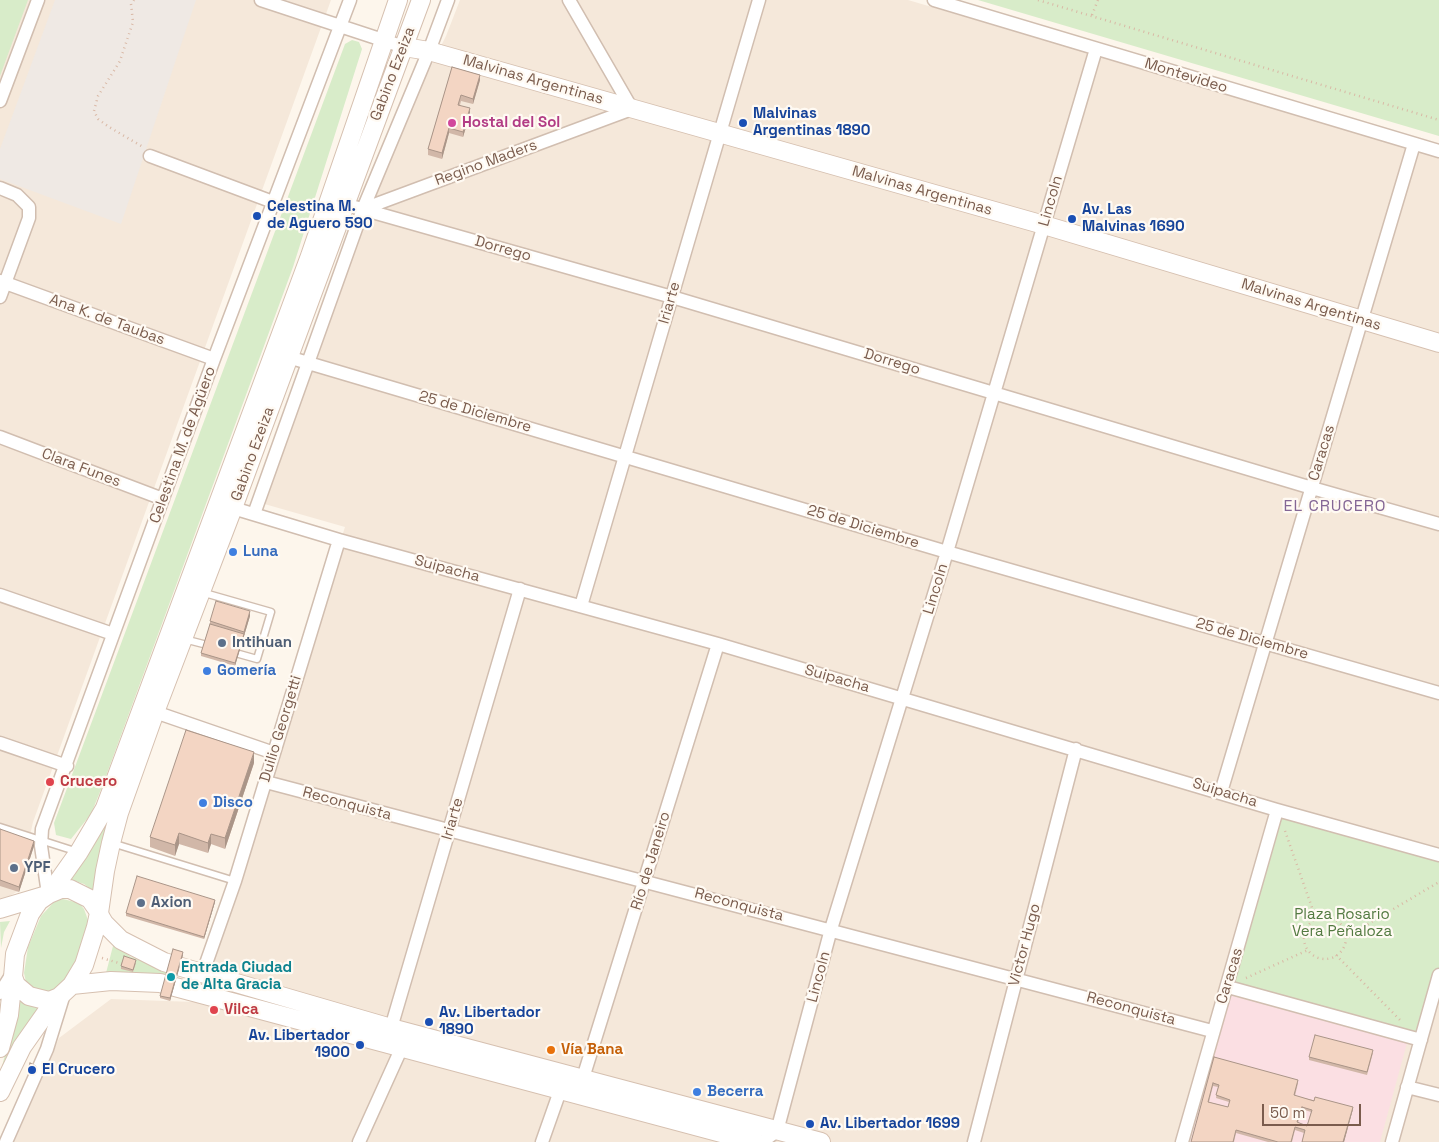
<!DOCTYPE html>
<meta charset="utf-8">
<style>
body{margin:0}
#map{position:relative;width:1439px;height:1142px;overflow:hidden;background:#fdf6ec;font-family:"Space Grotesk",sans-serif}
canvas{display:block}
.scale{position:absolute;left:1262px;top:1104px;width:99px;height:22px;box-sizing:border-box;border:2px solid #7a5c4d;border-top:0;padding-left:6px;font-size:15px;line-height:18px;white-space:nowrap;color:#7a5c4d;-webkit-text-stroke:4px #fffaf3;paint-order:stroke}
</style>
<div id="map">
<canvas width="1439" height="1142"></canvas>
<div class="scale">50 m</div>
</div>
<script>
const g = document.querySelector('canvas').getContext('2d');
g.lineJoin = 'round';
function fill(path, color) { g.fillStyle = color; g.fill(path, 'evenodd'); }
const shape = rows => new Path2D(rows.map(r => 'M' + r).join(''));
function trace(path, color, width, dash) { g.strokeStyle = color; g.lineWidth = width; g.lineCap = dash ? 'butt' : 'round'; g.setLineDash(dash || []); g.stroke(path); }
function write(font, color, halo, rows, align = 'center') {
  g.font = font + ' "Space Grotesk",sans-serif'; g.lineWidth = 4.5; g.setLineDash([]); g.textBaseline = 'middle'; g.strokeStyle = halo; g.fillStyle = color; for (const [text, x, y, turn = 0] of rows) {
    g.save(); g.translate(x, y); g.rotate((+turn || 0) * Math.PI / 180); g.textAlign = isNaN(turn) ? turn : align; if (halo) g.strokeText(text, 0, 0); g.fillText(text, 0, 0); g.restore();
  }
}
fill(shape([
 [0,0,331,0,33,822,18,891,0,902],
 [460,0,908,0,1439,156,1439,1142,14,1142,59,1038,111,999,194,1002,345,527,254,501,409,110,446,36]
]), '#f5e8da');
fill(shape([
 [55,0,196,0,121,224,0,179,0,149]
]), '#efe9e4');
fill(shape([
 [1229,995,1407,1043,1380,1142,1190,1142]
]), '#fbdfe3');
fill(shape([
 [0,0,28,0,0,76],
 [978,0,1439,0,1439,136],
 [352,40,359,42,362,49,293,267,102,787,91,814,71,839,56,835,54,823,345,44],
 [1277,810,1439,855,1439,975,1421,1040,1228,987],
 [110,819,98,866,93,891,84,884,69,879],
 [63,899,79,903,84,909,88,920,86,938,78,961,67,980,58,989,49,992,33,989,26,982,24,973,28,947,41,916,55,901],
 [10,921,4,932,1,948,0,922],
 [113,946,116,946,131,957,178,974,175,983,106,973],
 [20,997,31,1006,40,1009,0,1074]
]), '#d8ecc9');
const lane = shape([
 [201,592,271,612,257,659,232,652],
 [184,639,211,646],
 [0,827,78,852],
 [112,843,235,881]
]);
const street = shape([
 [261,0,404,47],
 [934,0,1439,151],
 [0,101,38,0],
 [150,156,273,202],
 [0,188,17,195,29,207,29,218,0,297],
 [344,204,672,297,1312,488,1439,524],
 [363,209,632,109,569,0],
 [0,281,214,359],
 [288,357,947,552,1439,693],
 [0,437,163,499],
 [233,508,339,540,718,644,1277,810,1439,855],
 [254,514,363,209,429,51,448,0],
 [0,595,113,634],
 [581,606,759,0],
 [155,712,274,753],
 [0,743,67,766],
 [266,782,1212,1031],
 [1221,792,1414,144],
 [48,894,41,846,42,829,214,359,350,0],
 [202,975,235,881,339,540],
 [1228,987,1421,1040],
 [0,993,12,974],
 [583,1078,718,644],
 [1407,1087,1439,1095],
 [6,1142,47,1049,64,994],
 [359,1142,402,1047,391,1028,520,589],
 [542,1142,560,1091],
 [762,1142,777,1131,831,929,947,552,1096,49],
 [974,1142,1076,749],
 [1182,1142,1277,810],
 [1392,1142,1439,975]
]);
const secondary = shape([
 [421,0,233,508,155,712,119,813,111,843,105,871,99,913,96,927,84,965,72,985,59,997,49,1001,29,996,16,985,13,977,15,954,30,914,39,901,49,894,61,889,70,889,90,899,97,909,99,913,101,918,104,923,121,940,164,962,391,1028,821,1142],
 [404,47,429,51,1044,225,1439,343],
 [50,893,79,852,105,808,310,256,398,0],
 [0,909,43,896],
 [72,985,111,981,160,983,755,1142],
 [0,1048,9,1015,13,977],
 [0,1092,22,1047,55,1000]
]);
trace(lane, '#d1beb0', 9);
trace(street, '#d1beb0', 15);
trace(secondary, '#d6c0b0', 20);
trace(shape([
 [134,0,131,4,133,22,120,61,98,96,94,111,98,119,109,127,143,147],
 [1038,0,1439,120],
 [1092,15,1098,0],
 [1285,831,1316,919],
 '1304 938a21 21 0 1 1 42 0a21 21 0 1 1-42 0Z',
 [1346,937,1439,882],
 [1336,955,1402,1022],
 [102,958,122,964],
 [1246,978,1308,950]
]), '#d9b8a5', 2.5, [1, 4]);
trace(lane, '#fff', 6);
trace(street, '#fff', 12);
trace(secondary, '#fff', 18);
fill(shape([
 [452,67,480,80,473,104,461,101,460,105,470,114,463,137,449,133,442,159,428,155,428,149],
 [250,616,235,666,201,656,201,653,210,624,210,621],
 [254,763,225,849,211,844,208,853,179,844,175,856,150,847,150,837],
 [0,829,34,846,19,892,0,886],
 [215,902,204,939,126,916,126,913],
 [183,955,170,1001,160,998,160,996],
 [136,963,133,972,121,969,121,966],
 [1373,1053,1367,1075,1309,1060,1309,1057],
 [1214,1057,1298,1083,1295,1096,1353,1109,1344,1142,1302,1142,1304,1133,1295,1130,1292,1142,1268,1142,1236,1133,1234,1142,1191,1142],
 [1213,1086,1218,1087,1216,1098,1229,1102,1228,1107,1209,1102],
 [1302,1109,1311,1112,1307,1126,1298,1123],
 [36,1069,33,1075,28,1073,28,1070]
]), '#d1b7a8');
fill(shape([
 [480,75,480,80,473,104,473,99],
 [470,108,470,114,463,137,463,132],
 [449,128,449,133,442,159,442,153],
 [250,611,250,616,235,666,235,663],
 [254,752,254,763,225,849,225,838],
 [179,833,179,844,175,856,175,845],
 [211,834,211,844,208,853,208,843],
 [34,841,34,846,19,892,19,887],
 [215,900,215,902,204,939,204,937],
 [183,952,183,955,170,1001,170,998],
 [1353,1107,1353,1109,1344,1142,1343,1142]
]), '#aa9588');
const building = shape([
 [452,67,480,75,473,99,461,95,458,105,470,108,463,132,449,128,442,153,428,149,452,67],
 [216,601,250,611,244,632,210,621,216,601],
 [210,624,244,634,235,663,201,653,210,624],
 [186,730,254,752,225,838,211,834,208,843,179,833,175,845,150,837,186,730],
 [0,829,34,841,19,887,0,880,0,829],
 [137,876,215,900,204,937,126,913,137,876],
 [173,949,183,952,170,998,160,996,173,949],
 [124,956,136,960,133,970,121,966,124,956],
 [1315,1035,1373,1050,1367,1072,1309,1057,1315,1035],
 [1214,1057,1298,1080,1294,1095,1314,1101,1315,1097,1353,1107,1343,1142,1302,1142,1305,1130,1295,1127,1291,1142,1278,1142,1236,1130,1233,1142,1191,1142,1214,1057],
 [1213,1083,1219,1085,1216,1095,1230,1100,1228,1107,1208,1102,1213,1083],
 [1302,1107,1312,1110,1307,1126,1297,1122,1302,1107],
 [30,1063,36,1066,33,1073,28,1070,30,1063]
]);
fill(building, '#f3d5c3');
trace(building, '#aa9588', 1);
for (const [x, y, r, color] of [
 [452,123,5,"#d1479c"],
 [743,123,5,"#1a4fb4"],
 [257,216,5,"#1a4fb4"],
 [1072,219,5,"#1a4fb4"],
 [233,552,5,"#3f7fe0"],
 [222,643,5,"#5c6f8a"],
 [207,671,5,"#3f7fe0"],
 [50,782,5,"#e0444e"],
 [203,803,5,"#3f7fe0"],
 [14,868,5,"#5c6f8a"],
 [141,903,5,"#5c6f8a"],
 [171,977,5,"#0f9aa8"],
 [214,1010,5,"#e0444e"],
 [429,1022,5,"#1a4fb4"],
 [360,1045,5,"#1a4fb4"],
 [551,1050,5,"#e8710a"],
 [32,1070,5,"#1a4fb4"],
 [697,1092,5,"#3f7fe0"],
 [810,1124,5,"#1a4fb4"]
]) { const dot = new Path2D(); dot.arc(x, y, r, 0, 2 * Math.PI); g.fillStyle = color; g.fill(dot); trace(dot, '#fffaf3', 2); }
write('15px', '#7a5c4d', '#fffaf3', [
 ["Gabino Ezeiza",393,74,-69],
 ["Montevideo",1186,76,17],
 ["Malvinas Argentinas",533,80,16],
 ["Regino Maders",486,163,-20],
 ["Malvinas Argentinas",922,191,16],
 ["Lincoln",1051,201,-74],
 ["Dorrego",503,249,16],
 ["Iriarte",670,303,-74],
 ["Malvinas Argentinas",1311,305,17],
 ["Ana K. de Taubas",107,320,20],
 ["Dorrego",892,362,17],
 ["25 de Diciembre",475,412,16],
 ["Celestina M. de Agüero",183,445,-70],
 ["Caracas",1322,453,-73],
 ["Gabino Ezeiza",253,454,-70],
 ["Clara Funes",81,468,21],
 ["25 de Diciembre",863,527,17],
 ["Suipacha",447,569,15],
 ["Lincoln",936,589,-73],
 ["25 de Diciembre",1252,639,16],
 ["Suipacha",837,679,16],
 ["Duilio Georgetti",281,729,-73],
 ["Suipacha",1225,793,17],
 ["Reconquista",347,804,15],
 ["Iriarte",453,819,-74],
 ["Río de Janeiro",651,861,-73],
 ["Reconquista",739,905,15],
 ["Victor Hugo",1025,945,-75],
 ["Caracas",1230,976,-73],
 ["Lincoln",819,977,-75],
 ["Reconquista",1131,1009,15]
]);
write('bold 15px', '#164399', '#fffaf3', [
 ["Malvinas",753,114],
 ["Argentinas 1890",753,131],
 ["Celestina M.",267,207],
 ["de Aguero 590",267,224],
 ["Av. Las",1082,210],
 ["Malvinas 1690",1082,227],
 ["Av. Libertador",439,1013],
 ["1890",439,1030],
 ["Av. Libertador",350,1036,"right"],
 ["1900",350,1053,"right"],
 ["El Crucero",42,1070],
 ["Av. Libertador 1699",820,1124]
], 'left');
write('bold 15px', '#b23c85', '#fffaf3', [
 ["Hostal del Sol",462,123]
], 'left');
write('bold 15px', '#366cbe', '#fffaf3', [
 ["Luna",243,552],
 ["Gomería",217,671],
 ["Disco",213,803],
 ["Becerra",707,1092]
], 'left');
write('bold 15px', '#4e5e75', '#fffaf3', [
 ["Intihuan",232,643],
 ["YPF",24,868],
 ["Axion",151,903]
], 'left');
write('bold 15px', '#be3a42', '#fffaf3', [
 ["Crucero",60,782],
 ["Vilca",224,1010]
], 'left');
write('15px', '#537a41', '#fffaf3', [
 ["Plaza Rosario",1342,915],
 ["Vera Peñaloza",1342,932]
]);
write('bold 15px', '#0d838f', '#fffaf3', [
 ["Entrada Ciudad",181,968],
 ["de Alta Gracia",181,985]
], 'left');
write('bold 15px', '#c56008', '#fffaf3', [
 ["Vía Bana",561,1050]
], 'left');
g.letterSpacing = '1px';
write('16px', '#846695', '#fffaf3', [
 ["EL CRUCERO",1335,507]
]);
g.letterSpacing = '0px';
</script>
